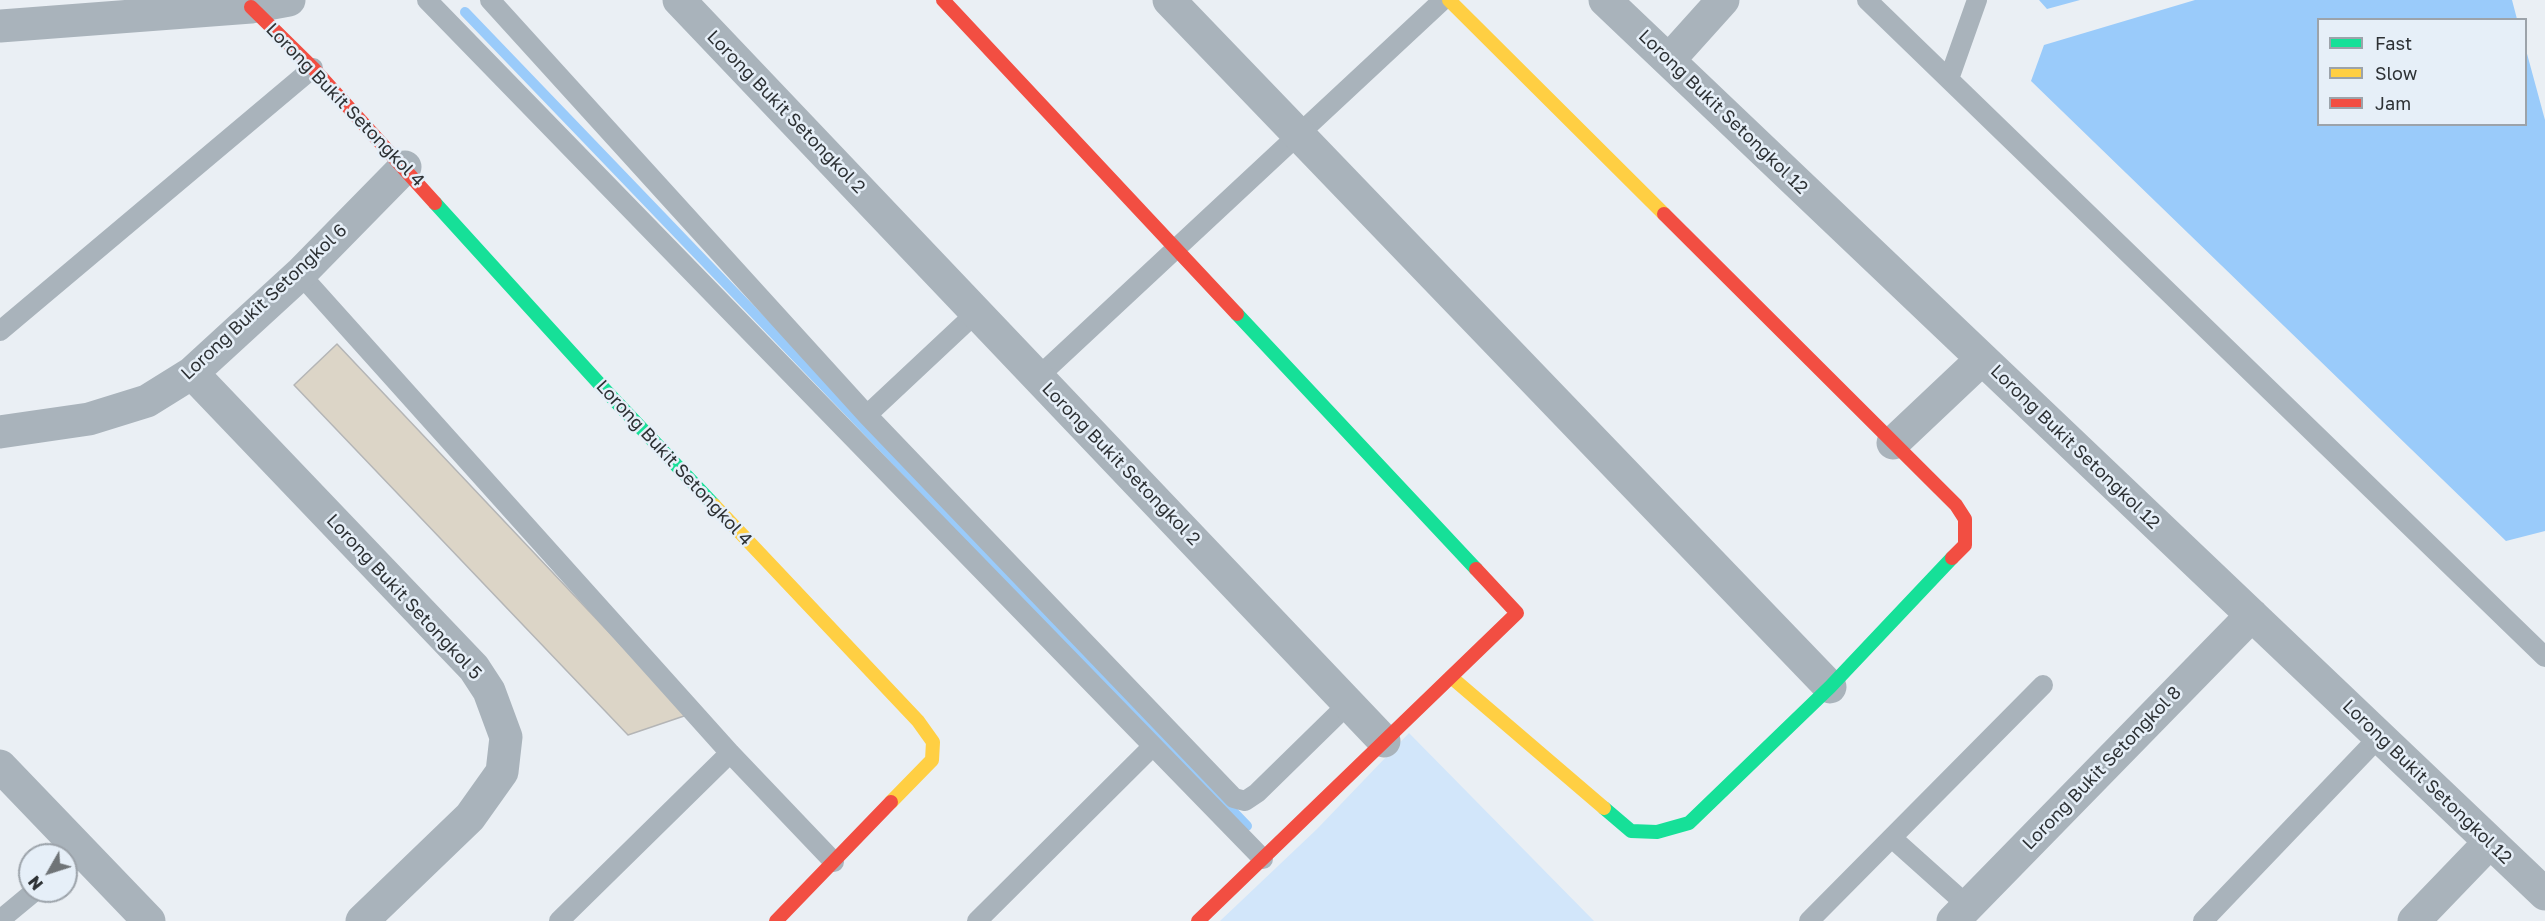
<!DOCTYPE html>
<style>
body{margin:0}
#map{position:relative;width:2545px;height:921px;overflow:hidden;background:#eaeff4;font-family:"Golos Text",sans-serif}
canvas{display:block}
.legend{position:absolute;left:2317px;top:18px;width:210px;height:108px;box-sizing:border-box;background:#e6eff8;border:2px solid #9ca3aa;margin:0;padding:8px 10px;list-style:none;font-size:18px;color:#2d3134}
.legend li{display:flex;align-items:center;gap:12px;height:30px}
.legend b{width:30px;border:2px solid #9ca3aa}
.north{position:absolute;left:18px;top:843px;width:60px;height:60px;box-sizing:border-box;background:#e6eff8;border:2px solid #9ca3aa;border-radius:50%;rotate:231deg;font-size:16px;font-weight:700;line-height:24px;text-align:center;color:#2d3134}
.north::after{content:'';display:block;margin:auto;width:21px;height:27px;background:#6f7477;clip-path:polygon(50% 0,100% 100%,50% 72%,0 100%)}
</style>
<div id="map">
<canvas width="2545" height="921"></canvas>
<ul class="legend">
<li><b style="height:8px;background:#16e098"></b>Fast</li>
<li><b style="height:8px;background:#ffcf43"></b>Slow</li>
<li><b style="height:8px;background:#f24e42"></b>Jam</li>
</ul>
<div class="north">N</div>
</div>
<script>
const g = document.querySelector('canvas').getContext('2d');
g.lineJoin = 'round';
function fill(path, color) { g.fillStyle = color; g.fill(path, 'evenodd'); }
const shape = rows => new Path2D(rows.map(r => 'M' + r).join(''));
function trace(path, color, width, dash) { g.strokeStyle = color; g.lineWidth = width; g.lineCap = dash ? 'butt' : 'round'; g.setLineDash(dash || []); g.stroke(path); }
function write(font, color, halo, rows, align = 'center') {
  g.font = font + ' "Golos Text",sans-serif'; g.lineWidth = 5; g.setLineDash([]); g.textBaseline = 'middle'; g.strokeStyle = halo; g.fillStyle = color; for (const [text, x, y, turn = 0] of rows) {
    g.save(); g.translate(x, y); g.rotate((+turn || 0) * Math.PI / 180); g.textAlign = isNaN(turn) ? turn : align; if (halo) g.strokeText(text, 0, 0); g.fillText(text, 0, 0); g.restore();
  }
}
fill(shape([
 [1409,733,1594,921,1220,921,1317,829]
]), '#d2e6fa');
fill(shape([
 [2039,0,2080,0,2047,9],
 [2195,0,2512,0,2517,19,2318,20,2318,124,2526,124,2526,50,2545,120,2545,531,2506,541,2031,81,2044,45]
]), '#9acbfa');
trace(shape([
 [465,12,1247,826]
]), '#9acbfa', 10);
const building = shape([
 [337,344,687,715,628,735,294,385,337,344]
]);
fill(building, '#dcd5c7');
trace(building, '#b4b5b6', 1.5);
trace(shape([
 [427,0,1263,859],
 [490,0,867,415,1234,798,1245,801,1257,793,1348,704],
 [1867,0,2545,657],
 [1949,79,1977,0],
 [300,274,730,753,834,862],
 [0,331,313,68],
 [1038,377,1443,0],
 [867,415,977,312],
 [1892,838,1968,906],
 [66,865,81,852],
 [0,920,35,891],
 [559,921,730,753],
 [977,921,1153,746],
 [1809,921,2043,685],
 [2203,921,2380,736]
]), '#a9b3bb', 20);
trace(shape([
 [679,0,1384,741],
 [1169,0,1830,687],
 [1605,0,2545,894],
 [0,26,251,7,289,0],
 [1669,60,1723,0],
 [192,373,474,668,489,691,506,737,502,772,470,817,362,921],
 [0,432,89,419,147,401,192,373,300,274,405,167],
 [1893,443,1982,359],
 [0,766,149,921],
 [1953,921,2252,615],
 [2414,921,2490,842]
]), '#a9b3bb', 33);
trace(shape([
 [435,203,605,390,714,505],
 [1237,314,1476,569],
 [1604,808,1631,831,1657,832,1689,823,1830,687,1952,558]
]), '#16e098', 14);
trace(shape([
 [1449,0,1664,214],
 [714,505,918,721,933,742,932,760,891,802],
 [1451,677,1604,808]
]), '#ffcf43', 14);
trace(shape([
 [943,0,1237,314],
 [251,7,313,68,435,203],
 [1664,214,1956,505,1965,519,1965,545,1952,558],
 [776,921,891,802],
 [1198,921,1517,613,1476,569]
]), '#f24e42', 14);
write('18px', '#2d3134', '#e6eff8', [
 ["Lorong Bukit Setongkol 4",345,105,46],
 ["Lorong Bukit Setongkol 2",786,112,46],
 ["Lorong Bukit Setongkol 12",1723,112,44],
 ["Lorong Bukit Setongkol 6",264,302,-43],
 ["Lorong Bukit Setongkol 12",2075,447,44],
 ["Lorong Bukit Setongkol 4",674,463,47],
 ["Lorong Bukit Setongkol 2",1121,464,46],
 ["Lorong Bukit Setongkol 5",404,597,47],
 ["Lorong Bukit Setongkol 8",2102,768,-46],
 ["Lorong Bukit Setongkol 12",2427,782,44]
]);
</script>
